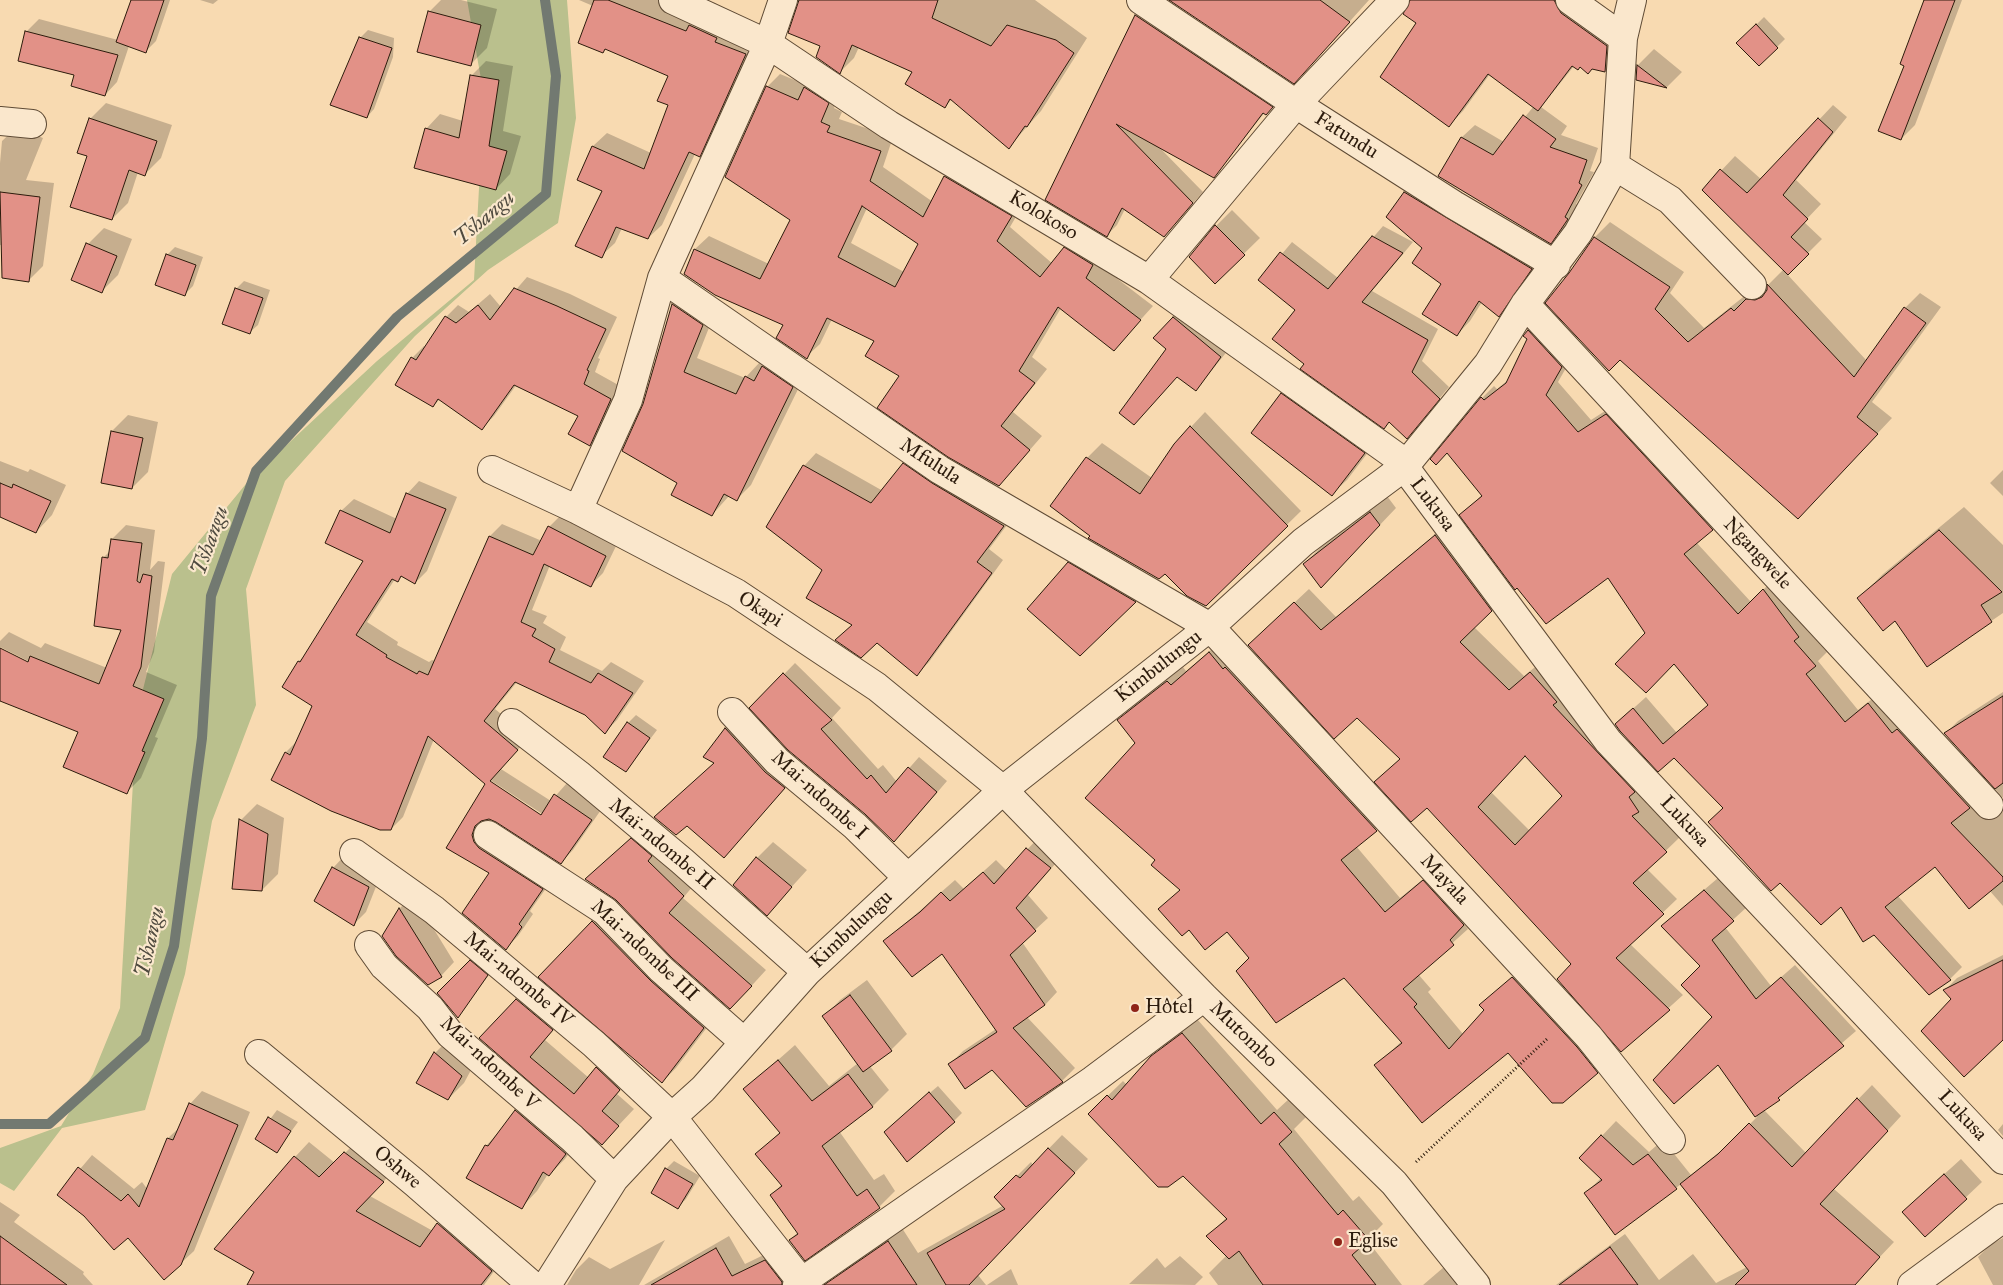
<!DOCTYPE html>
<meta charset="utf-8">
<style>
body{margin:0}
canvas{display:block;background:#f8dab1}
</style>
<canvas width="2003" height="1285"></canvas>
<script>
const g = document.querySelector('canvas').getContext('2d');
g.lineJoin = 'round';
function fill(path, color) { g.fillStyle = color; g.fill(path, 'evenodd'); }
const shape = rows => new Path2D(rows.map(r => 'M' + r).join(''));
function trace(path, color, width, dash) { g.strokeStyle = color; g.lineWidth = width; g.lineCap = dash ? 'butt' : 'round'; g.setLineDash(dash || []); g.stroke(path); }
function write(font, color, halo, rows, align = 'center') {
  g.font = font + ' "IM FELL Great Primer",serif'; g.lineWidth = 4.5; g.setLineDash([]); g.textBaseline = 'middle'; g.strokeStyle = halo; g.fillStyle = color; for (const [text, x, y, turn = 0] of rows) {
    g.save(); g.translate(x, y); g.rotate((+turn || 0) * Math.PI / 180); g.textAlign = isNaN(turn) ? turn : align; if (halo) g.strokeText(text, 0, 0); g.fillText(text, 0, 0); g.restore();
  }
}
fill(shape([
 [467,0,567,0,576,118,558,223,488,270,415,336,285,481,246,589,256,705,212,821,185,974,145,1110,62,1128,14,1191,0,1183,0,1148,61,1126,93,1074,120,1008,137,713,172,574,250,479,377,361,474,280,484,96]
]), '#bac08d');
fill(shape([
 [133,0,170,0,156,41,145,52,129,46,117,82,105,95,26,32,39,19,118,40],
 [200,0,218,0,213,4],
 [441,0,461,0,497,9,487,48,471,64,429,12],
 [579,0,678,0,759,41,713,142,699,155,695,154,662,225,648,238,622,228,615,243,601,256,603,190,579,179,593,146,607,133,651,153,669,104,669,75,606,49,603,52,593,6],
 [801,0,1035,0,1087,38,1041,111,1009,147,952,99,945,107,914,71,859,47,854,58,840,72,822,45],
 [1171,0,1369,0,1308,68],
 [1411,0,1577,0,1619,57,1605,71,1574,66,1541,107,1567,126,1561,135,1598,148,1590,171,1594,172,1576,204,1579,206,1563,230,1550,242,1439,176,1462,137,1475,125,1504,142,1534,106,1490,74,1463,111,1449,125],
 [1926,0,1962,0,1915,125,1901,139,1905,65],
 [1146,5,1277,103,1266,114,1265,112,1214,176,1159,147,1203,192,1164,236,1125,209,1117,225,1107,235,1047,200,1136,15],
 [1764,17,1785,39,1759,65,1738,43],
 [368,30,394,38,393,57,374,109,367,117,360,38],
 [1654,49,1682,72,1667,87,1637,79,1638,65],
 [486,61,513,66,503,131,521,136,510,174,496,189,426,129,440,114,463,121,471,76],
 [780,74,807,85,841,90,834,108,842,112,839,119,893,137,883,167,933,202,945,177,959,164,1024,203,1010,227,1053,264,1078,235,1098,264,1153,306,1114,349,1061,308,1032,357,1047,369,1013,412,1042,436,999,485,901,375,876,341,832,319,820,344,806,357,785,325,685,274,695,249,709,236,769,264,791,219,767,87],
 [867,208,920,244,904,272,851,243],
 [106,103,172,125,161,158,145,174,138,172,128,203,112,219,89,156,90,119],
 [1833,105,1847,117,1796,180,1821,204,1804,222,1822,239,1787,274,1867,361,1905,308,1920,293,1941,307,1872,402,1892,418,1813,502,1570,274,1595,237,1610,222,1684,272,1670,293,1704,328,1747,294,1762,284,1768,285,1784,269,1703,190,1735,156,1762,180],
 [17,127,43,138,26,180,54,183,43,266,29,280,7,246,0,245,0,163,2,141],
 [1419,179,1545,255,1512,301,1499,315,1482,302,1470,321,1457,335,1443,284,1424,248,1387,217,1405,192],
 [1232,210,1260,238,1215,282,1216,226],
 [1383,226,1413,242,1372,291,1438,329,1422,361,1449,387,1407,437,1389,421,1306,364,1297,309,1260,280,1292,242,1338,278],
 [104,228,132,239,118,275,102,291,88,244],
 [175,247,203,257,193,286,185,294,167,255],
 [527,277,570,294,617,317,598,358,600,359,595,372,622,387,602,433,590,445,580,415,517,384,494,416,482,428,440,399,433,406,412,358,424,346,426,347,446,317,458,305,469,312,490,294,501,307],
 [244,281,270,290,258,325,250,332,236,289],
 [687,290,716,310,697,358,745,378,760,362,806,373,751,485,736,500,729,496,712,515,679,482,644,405,673,304],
 [1186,305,1233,344,1196,390,1178,376,1134,424,1168,349,1173,317],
 [1541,318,1574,354,1558,382,1591,420,1619,402,1724,516,1696,542,1751,602,1776,577,1811,624,1806,629,1827,652,1818,661,1858,710,1881,692,1997,808,2003,808,2003,906,1989,890,1935,865,1897,895,1962,967,1950,979,1874,933,1724,808,1674,756,1616,724,1646,697,1677,733,1709,704,1647,633,1608,577,1461,515,1482,495,1482,398,1494,386,1497,389,1508,380,1528,339,1525,336],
 [1297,380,1379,438,1347,480,1332,494,1282,394],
 [1205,412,1301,511,1205,605,1165,572,1092,536,1052,506,1087,458,1102,443,1152,478,1175,444],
 [128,415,158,422,148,472,132,488,112,431],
 [916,452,1016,513,989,549,1003,560,929,662,917,674,854,624,824,570,804,466,816,453,883,491],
 [0,461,28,472,30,469,66,485,52,515,36,532,0,516],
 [2003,470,2003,496,1990,483],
 [419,481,457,497,427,571,415,583,402,576,398,580,395,579,367,622,398,642,397,645,429,662,432,660,436,661,490,536,502,524,542,541,549,527,561,515,617,544,603,573,591,585,550,565,532,610,547,616,543,623,566,637,560,650,602,671,611,662,644,681,617,720,605,732,586,714,517,682,495,709,529,737,501,769,551,801,567,783,603,807,573,850,561,862,497,821,485,819,486,830,554,877,530,911,533,914,518,936,506,948,491,873,448,848,487,784,434,739,403,817,391,829,286,752,298,740,314,706,299,661,307,654,365,560,341,511,354,499,397,519,407,494],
 [490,780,547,817,546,819,490,783],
 [1387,496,1396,508,1337,570,1304,564,1320,548],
 [1964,507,2003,545,2003,613,1927,665,1896,619,1859,598,1883,574],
 [1450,522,1505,596,1474,627,1524,676,1545,659,1652,797,1646,803,1680,837,1647,869,1677,899,1630,944,1683,995,1621,1051,1572,964,1401,759,1264,631,1309,589,1336,617],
 [1526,754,1564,796,1530,831,1491,792],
 [126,525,155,530,150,570,158,561,165,562,154,652,146,672,177,685,155,737,158,738,141,778,127,792,80,732,0,699,0,650,33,666,34,664,0,647,0,641,9,632,41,648,45,643,107,668,123,629,103,558,111,550,112,539],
 [1081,551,1147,590,1080,655,1069,563],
 [1224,639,1391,815,1356,846,1400,898,1438,867,1478,909,1464,924,1468,929,1418,974,1431,989,1428,992,1463,1034,1485,1010,1481,1005,1528,963,1611,1057,1597,1072,1508,1052,1376,1065,1402,1041,1344,976,1251,958,1227,931,1189,928,1160,909,1181,889,1156,860,1136,743,1119,720,1133,706,1183,667,1186,671],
 [795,663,841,708,832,718,878,769,883,765,897,782,919,757,947,781,905,830,751,708],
 [2003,692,2003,798,1946,733,1958,721],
 [740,714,799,773,724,856,715,762,705,757,726,728],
 [636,715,657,730,626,771,628,723],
 [257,804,284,818,278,874,262,890,234,887,241,820],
 [646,824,698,880,683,898,766,970,745,993,602,865],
 [1040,836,1063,855,1028,895,1048,918,1022,942,1057,992,1045,1005,1027,1017,1075,1068,1062,1081,950,1064,963,1051,996,1029,942,952,885,941,955,880,964,889,996,860,1007,871],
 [773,842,807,870,767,914,757,858],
 [345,855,381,874,366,912,353,925,333,868],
 [1718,878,1747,907,1725,927,1771,986,1795,965,1856,1031,1764,1110,1806,1153,1872,1085,1901,1116,1834,1189,1894,1242,1856,1282,1836,1285,1556,1285,1625,1234,1659,1280,1693,1254,1716,1283,1747,1267,1681,1184,1676,1188,1585,1194,1601,1178,1581,1158,1616,1121,1649,1152,1663,1140,1691,1175,1734,1140,1757,1117,1718,1063,1714,1017,1702,966,1677,913],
 [413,895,454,962,441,976,383,936,400,908],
 [607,908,718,1013,676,1068,662,1082,540,977],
 [478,953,495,967,458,1016,438,993],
 [2003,955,2003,1038,1953,999,1945,990,1957,978],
 [867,980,907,1034,891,1050,869,1065,889,1090,873,1106,839,1131,874,1180,884,1174,895,1191,879,1207,790,1240,798,1232,772,1195,782,1184,757,1154,780,1132,745,1089,795,1045,829,1086,858,1063,824,1017,840,1000],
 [533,984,568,1013,545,1040,589,1078,613,1052,635,1073,617,1094,634,1109,602,1143,480,1038],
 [1197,1019,1277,1110,1290,1098,1306,1117,1294,1129,1353,1201,1359,1196,1383,1224,1367,1240,1402,1285,1218,1285,1209,1273,1227,1255,1208,1236,1227,1217,1183,1175,1089,1114,1123,1081,1127,1085,1168,1041],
 [451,1037,477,1059,464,1083,448,1099,435,1053],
 [938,1086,962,1113,954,1121,893,1124],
 [202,1091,250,1112,194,1251,180,1264,85,1215,58,1195,92,1155,134,1189,142,1182,148,1190,168,1138,180,1127,190,1104],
 [532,1095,581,1137,565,1159,549,1175,548,1174,537,1191,521,1208,486,1146],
 [277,1110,298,1122,277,1151,256,1138],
 [2003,1124,2003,1136,1998,1130],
 [1062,1135,1088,1159,978,1275,986,1285,838,1285,835,1279,848,1266,902,1228,918,1253,1004,1205,996,1197,1031,1162,1033,1165],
 [360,1138,398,1166,370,1196,433,1231,453,1209,506,1255,484,1285,248,1285,256,1272,295,1157,309,1142,335,1163],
 [1961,1159,1982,1182,1925,1236,1920,1196],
 [674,1161,700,1176,686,1199,678,1207,652,1193,666,1169],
 [0,1202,20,1215,14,1222,84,1272,83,1274,93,1285,0,1285],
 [729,1236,745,1264,778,1248,804,1285,644,1285],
 [2003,1238,2003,1285,1993,1285,1978,1257,1990,1245],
 [665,1240,639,1285,567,1285,576,1270,589,1257,610,1269],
 [1458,1255,1486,1285,1423,1285],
 [1180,1256,1203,1277,1195,1285,1129,1284,1157,1258,1165,1268],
 [1011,1269,1018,1285,987,1285]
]), '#0003');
trace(shape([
 [0,1124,49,1124,145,1038,174,946,202,738,211,596,256,471,397,317,546,194,556,76,545,0]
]), '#727971', 10);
const building = shape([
 [131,0,164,0,146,53,116,42,131,0],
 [594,0,608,0,686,31,689,25,717,38,715,42,746,54,700,157,689,152,648,239,616,227,602,258,575,246,602,191,577,180,592,146,644,169,668,105,657,101,668,76,605,49,603,53,578,43,594,0],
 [799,0,938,0,932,18,991,46,1007,25,1056,40,1074,53,1027,127,1025,126,1009,149,950,99,945,108,905,84,912,72,852,45,840,74,816,57,820,46,788,33,799,0],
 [1169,0,1320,0,1350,22,1294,84,1169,0],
 [1410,0,1554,0,1561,13,1607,46,1605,72,1592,69,1588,74,1580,67,1578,70,1572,66,1538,111,1488,74,1449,127,1380,77,1416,23,1403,14,1410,0],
 [1924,0,1955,0,1901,140,1878,131,1904,66,1900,64,1924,0],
 [428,11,481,25,471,66,417,52,428,11],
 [1135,15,1273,107,1266,115,1263,113,1214,178,1116,124,1193,203,1164,237,1122,208,1107,237,1045,200,1135,15],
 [1756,24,1778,48,1759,66,1736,43,1756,24],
 [25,31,118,55,105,96,71,86,74,75,18,61,25,31],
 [359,37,392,48,367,118,330,105,359,37],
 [1637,65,1667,88,1636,80,1637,65],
 [470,75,499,80,489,146,507,151,496,190,414,168,425,128,459,138,470,75],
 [766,86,798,100,804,87,829,103,821,122,830,126,827,132,881,151,870,181,923,217,944,176,1012,216,997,241,1040,277,1064,247,1093,265,1086,278,1141,320,1114,351,1058,307,1019,371,1035,383,1001,426,1030,450,999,486,948,457,877,408,899,376,865,356,874,341,827,318,807,359,776,338,783,325,715,295,684,274,694,249,760,279,790,220,725,177,766,86],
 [862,206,918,244,895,287,838,257,862,206],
 [1523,115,1556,139,1550,147,1587,160,1579,183,1582,185,1565,217,1568,219,1551,244,1438,176,1461,137,1493,155,1523,115],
 [89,118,157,141,145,176,129,170,112,220,70,207,87,156,77,153,89,118],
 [1818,118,1833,132,1783,195,1808,219,1791,237,1809,254,1788,275,1702,190,1720,169,1747,193,1818,118],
 [0,192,40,197,29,282,2,278,0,192],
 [1404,192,1532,269,1499,317,1479,301,1457,336,1422,314,1441,284,1412,263,1422,248,1386,217,1404,192],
 [1215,225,1245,255,1215,284,1189,257,1215,225],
 [1372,236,1403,253,1362,302,1428,340,1412,372,1440,399,1407,439,1389,422,1384,429,1300,369,1304,364,1272,339,1295,310,1258,280,1280,252,1328,289,1372,236],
 [1594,237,1670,287,1655,309,1688,342,1731,308,1734,311,1746,299,1755,300,1762,297,1767,290,1767,284,1854,377,1904,307,1926,323,1857,417,1878,434,1798,519,1620,360,1609,371,1545,303,1569,273,1594,237],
 [86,243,117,256,102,293,71,280,86,243],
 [166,254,196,265,185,296,155,285,166,254],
 [235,288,263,298,250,334,222,324,235,288],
 [514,288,557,306,606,329,587,370,589,371,584,384,611,399,590,446,568,434,578,416,514,385,482,430,438,399,433,407,395,385,411,357,416,360,445,316,456,323,478,305,490,320,514,288],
 [672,304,703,325,684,372,736,394,745,376,754,381,762,366,793,387,737,501,724,494,712,516,671,495,677,483,622,451,643,404,672,304],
 [1173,317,1221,357,1196,391,1177,377,1134,425,1119,413,1166,349,1153,338,1173,317],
 [1528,330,1562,367,1546,395,1578,432,1606,414,1713,530,1684,554,1738,614,1763,589,1799,637,1794,641,1816,666,1806,674,1845,722,1868,703,1892,733,1897,729,1970,808,1951,823,2003,877,2003,881,1969,909,1935,867,1885,907,1951,980,1929,995,1874,935,1863,942,1841,907,1821,925,1780,883,1771,891,1708,822,1723,808,1674,758,1658,772,1620,731,1615,724,1633,708,1663,744,1708,705,1674,664,1646,693,1615,664,1645,633,1608,578,1546,624,1517,588,1515,590,1459,515,1482,496,1447,453,1436,465,1430,459,1481,397,1484,400,1506,383,1527,339,1523,336,1528,330],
 [1281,393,1365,453,1332,496,1251,433,1281,393],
 [1190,426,1288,526,1206,606,1187,596,1165,574,1159,579,1088,538,1090,536,1050,506,1086,457,1140,494,1174,444,1190,426],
 [111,431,143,438,132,489,101,483,111,431],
 [903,463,932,483,1004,526,977,562,992,573,917,676,877,643,861,658,835,640,852,625,806,598,822,570,766,527,803,465,871,503,903,463],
 [0,483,12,488,13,484,51,501,36,533,0,517,0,483],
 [406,493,446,509,415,584,401,576,398,582,392,579,356,635,387,655,386,657,417,674,419,671,428,675,489,536,533,555,548,526,606,556,591,587,544,564,521,622,536,629,532,636,555,649,549,662,591,683,598,673,633,693,605,734,585,715,515,682,484,721,518,750,490,781,541,815,554,794,592,820,561,864,496,822,489,819,481,821,475,826,472,835,474,842,479,848,543,889,519,924,522,927,506,950,462,913,489,873,446,848,485,784,428,736,391,830,380,830,331,811,271,780,285,752,290,755,312,706,282,687,298,661,300,662,363,561,325,543,340,510,390,533,406,493],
 [1370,512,1380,525,1321,588,1303,564,1370,512],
 [1939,530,2002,592,1981,605,1992,622,1927,667,1895,621,1883,631,1857,598,1939,530],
 [1435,535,1492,611,1460,642,1509,690,1530,672,1557,702,1553,705,1635,792,1629,797,1639,812,1632,816,1667,852,1633,883,1664,914,1616,958,1670,1010,1621,1052,1557,979,1571,964,1427,808,1411,822,1374,782,1400,759,1357,718,1334,739,1248,645,1294,602,1321,630,1435,535],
 [1525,756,1562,796,1515,845,1478,807,1525,756],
 [111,539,142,543,137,581,140,583,143,574,152,576,141,667,133,686,164,699,142,751,145,752,127,794,63,767,78,732,0,701,0,648,28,662,30,656,99,684,121,630,94,626,102,557,108,558,111,539],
 [1068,562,1136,602,1080,656,1027,609,1068,562],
 [1209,652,1223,669,1225,667,1377,831,1341,860,1385,912,1423,880,1464,925,1450,940,1454,945,1403,989,1417,1004,1414,1007,1449,1049,1484,1010,1479,1005,1512,977,1577,1047,1598,1073,1563,1103,1552,1103,1508,1053,1422,1123,1374,1065,1402,1043,1344,978,1276,1023,1236,971,1249,958,1227,932,1205,950,1189,930,1182,936,1158,909,1180,890,1151,865,1155,860,1085,798,1135,743,1117,720,1167,681,1171,685,1209,652],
 [783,673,832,720,821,729,867,779,871,775,886,793,908,767,937,792,894,842,865,814,788,750,749,708,783,673],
 [2003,696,2003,783,1995,789,1944,733,2003,696],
 [627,722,650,738,626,772,603,757,627,722],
 [725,728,765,772,785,788,724,858,687,826,676,835,654,817,714,763,703,757,725,728],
 [239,819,268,834,262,891,232,889,239,819],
 [631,838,652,856,648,861,684,896,669,913,752,986,730,1009,672,958,616,900,585,879,631,838],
 [1026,848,1051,868,1016,908,1036,931,1010,955,1045,1005,1013,1028,1063,1082,1026,1107,992,1070,965,1089,948,1064,997,1032,942,954,912,977,883,941,920,912,941,892,950,901,983,872,994,884,1026,848],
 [756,857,792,887,767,916,733,885,756,857],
 [332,867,369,887,354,926,314,901,332,867],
 [1704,890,1734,921,1712,940,1756,999,1781,977,1844,1046,1778,1098,1780,1100,1755,1117,1718,1065,1674,1104,1653,1080,1712,1017,1681,985,1700,966,1661,926,1704,890],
 [399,908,442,977,428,985,396,956,382,936,399,908],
 [592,921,651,981,704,1028,662,1083,538,977,592,921],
 [470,960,488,975,458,1018,437,993,470,960],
 [2003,960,2003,1040,1964,1077,1921,1031,1951,999,1943,990,2003,960],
 [850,995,892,1051,863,1072,822,1016,850,995],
 [516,999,553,1030,530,1057,574,1094,596,1067,620,1090,602,1111,619,1126,602,1145,479,1038,516,999],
 [1182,1033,1261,1124,1274,1112,1292,1132,1279,1144,1338,1215,1343,1210,1369,1240,1352,1255,1376,1285,1263,1285,1239,1251,1229,1259,1206,1236,1227,1219,1183,1176,1168,1187,1158,1187,1088,1114,1107,1095,1112,1100,1151,1056,1182,1033],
 [434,1052,462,1076,448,1100,416,1083,434,1052],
 [778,1060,812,1101,848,1074,873,1107,822,1146,857,1196,867,1189,880,1208,805,1261,789,1240,798,1234,770,1195,782,1186,755,1154,780,1133,743,1089,778,1060],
 [929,1092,955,1122,907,1162,884,1132,929,1092],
 [1857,1098,1888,1131,1820,1204,1880,1257,1855,1285,1735,1285,1749,1271,1680,1184,1718,1154,1749,1123,1792,1167,1857,1098],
 [189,1103,238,1125,181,1265,164,1280,128,1238,114,1250,84,1216,57,1195,78,1167,121,1201,128,1194,139,1207,167,1138,173,1140,189,1103],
 [515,1110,566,1154,549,1176,543,1172,522,1209,466,1178,485,1145,488,1146,515,1110],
 [268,1117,291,1131,277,1153,255,1139,268,1117],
 [1601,1135,1633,1165,1648,1154,1677,1189,1615,1235,1584,1193,1602,1180,1579,1158,1601,1135],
 [1048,1148,1075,1173,969,1285,946,1285,927,1253,1005,1209,994,1197,1016,1175,1020,1178,1048,1148],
 [344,1152,384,1182,356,1211,420,1247,437,1223,492,1271,481,1285,247,1285,254,1272,214,1249,294,1156,319,1177,344,1152],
 [665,1168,693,1184,678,1209,651,1193,665,1168],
 [1944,1174,1967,1199,1925,1237,1902,1212,1944,1174],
 [0,1236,67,1285,0,1285,0,1236],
 [888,1241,917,1285,824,1285,888,1241],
 [1610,1247,1638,1285,1559,1285,1610,1247],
 [716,1248,732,1276,765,1260,782,1282,782,1285,651,1285,716,1248]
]);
fill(building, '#e29187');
trace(building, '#2c1b0c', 1);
const minor = shape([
 [673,0,768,44,889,125,1149,280,1397,457,1608,741,2003,1160],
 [1141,0,1296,104,1454,205,1556,265],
 [1570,0,1623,38],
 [0,121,32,124],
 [1615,166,1670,200,1752,285],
 [662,278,940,470,1210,627,1589,1037,1671,1140],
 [1149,280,1296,104,1395,0],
 [1525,304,1989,805],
 [492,470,578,510,736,593,877,687,1003,790,1204,997,1394,1183,1476,1285],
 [578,510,628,400,662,278,768,44,783,0],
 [732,712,777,761,855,826,908,878],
 [512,723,578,774,682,861,807,972],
 [488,835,605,911,661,969,744,1042],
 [354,853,434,910,594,1044,672,1117,804,1285],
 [369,945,384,966,430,1008,450,1034,572,1138,614,1179],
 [259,1054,415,1183,532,1285],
 [547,1285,614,1179,672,1117,703,1089,807,972,1003,790,1210,627,1303,542,1404,467,1488,364,1525,304,1578,233,1615,166,1623,38,1632,0],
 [797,1285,1093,1080,1204,997],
 [1912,1285,2003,1218]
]);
trace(minor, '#5f4b35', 30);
trace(shape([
 [1416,1162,1548,1038]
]), '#2c1b0c', 3, [1, 2.5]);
trace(minor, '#fae7cc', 28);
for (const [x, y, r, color] of [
 [1135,1008,5,"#8f2418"],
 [1338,1242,5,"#8f2418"]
]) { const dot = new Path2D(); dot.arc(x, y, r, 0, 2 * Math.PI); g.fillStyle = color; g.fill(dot); trace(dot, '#fae7cc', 2); }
write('20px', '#2c1b0c', '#fae7cc', [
 ["Fatundu",1346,136,32],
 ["Kolokoso",1043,216,31],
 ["Mfulula",930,462,33],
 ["Lukusa",1432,505,53],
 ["Ngangwele",1757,554,47],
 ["Okapi",760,610,33],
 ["Kimbulungu",1159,667,-38],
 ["Mai-ndombe I",819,796,42],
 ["Lukusa",1684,822,47],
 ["Maï-ndombe II",661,845,40],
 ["Mayala",1444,880,47],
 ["Kimbulungu",852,930,-43],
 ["Mai-ndombe III",644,951,43],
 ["Mai-ndombe IV",518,980,40],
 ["Mutombo",1243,1035,44],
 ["Mai-ndombe V",489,1064,43],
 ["Lukusa",1962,1116,47],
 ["Oshwe",397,1168,40]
]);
write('20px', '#2c1b0c', '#fae7cc', [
 ["Hôtel",1145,1008],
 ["Eglise",1348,1242]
], 'left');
write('italic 21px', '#4f4a3f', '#fae7cc', [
 ["Tshangu",485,219,-40],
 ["Tshangu",211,541,-70],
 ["Tshangu",151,942,-77]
]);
</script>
